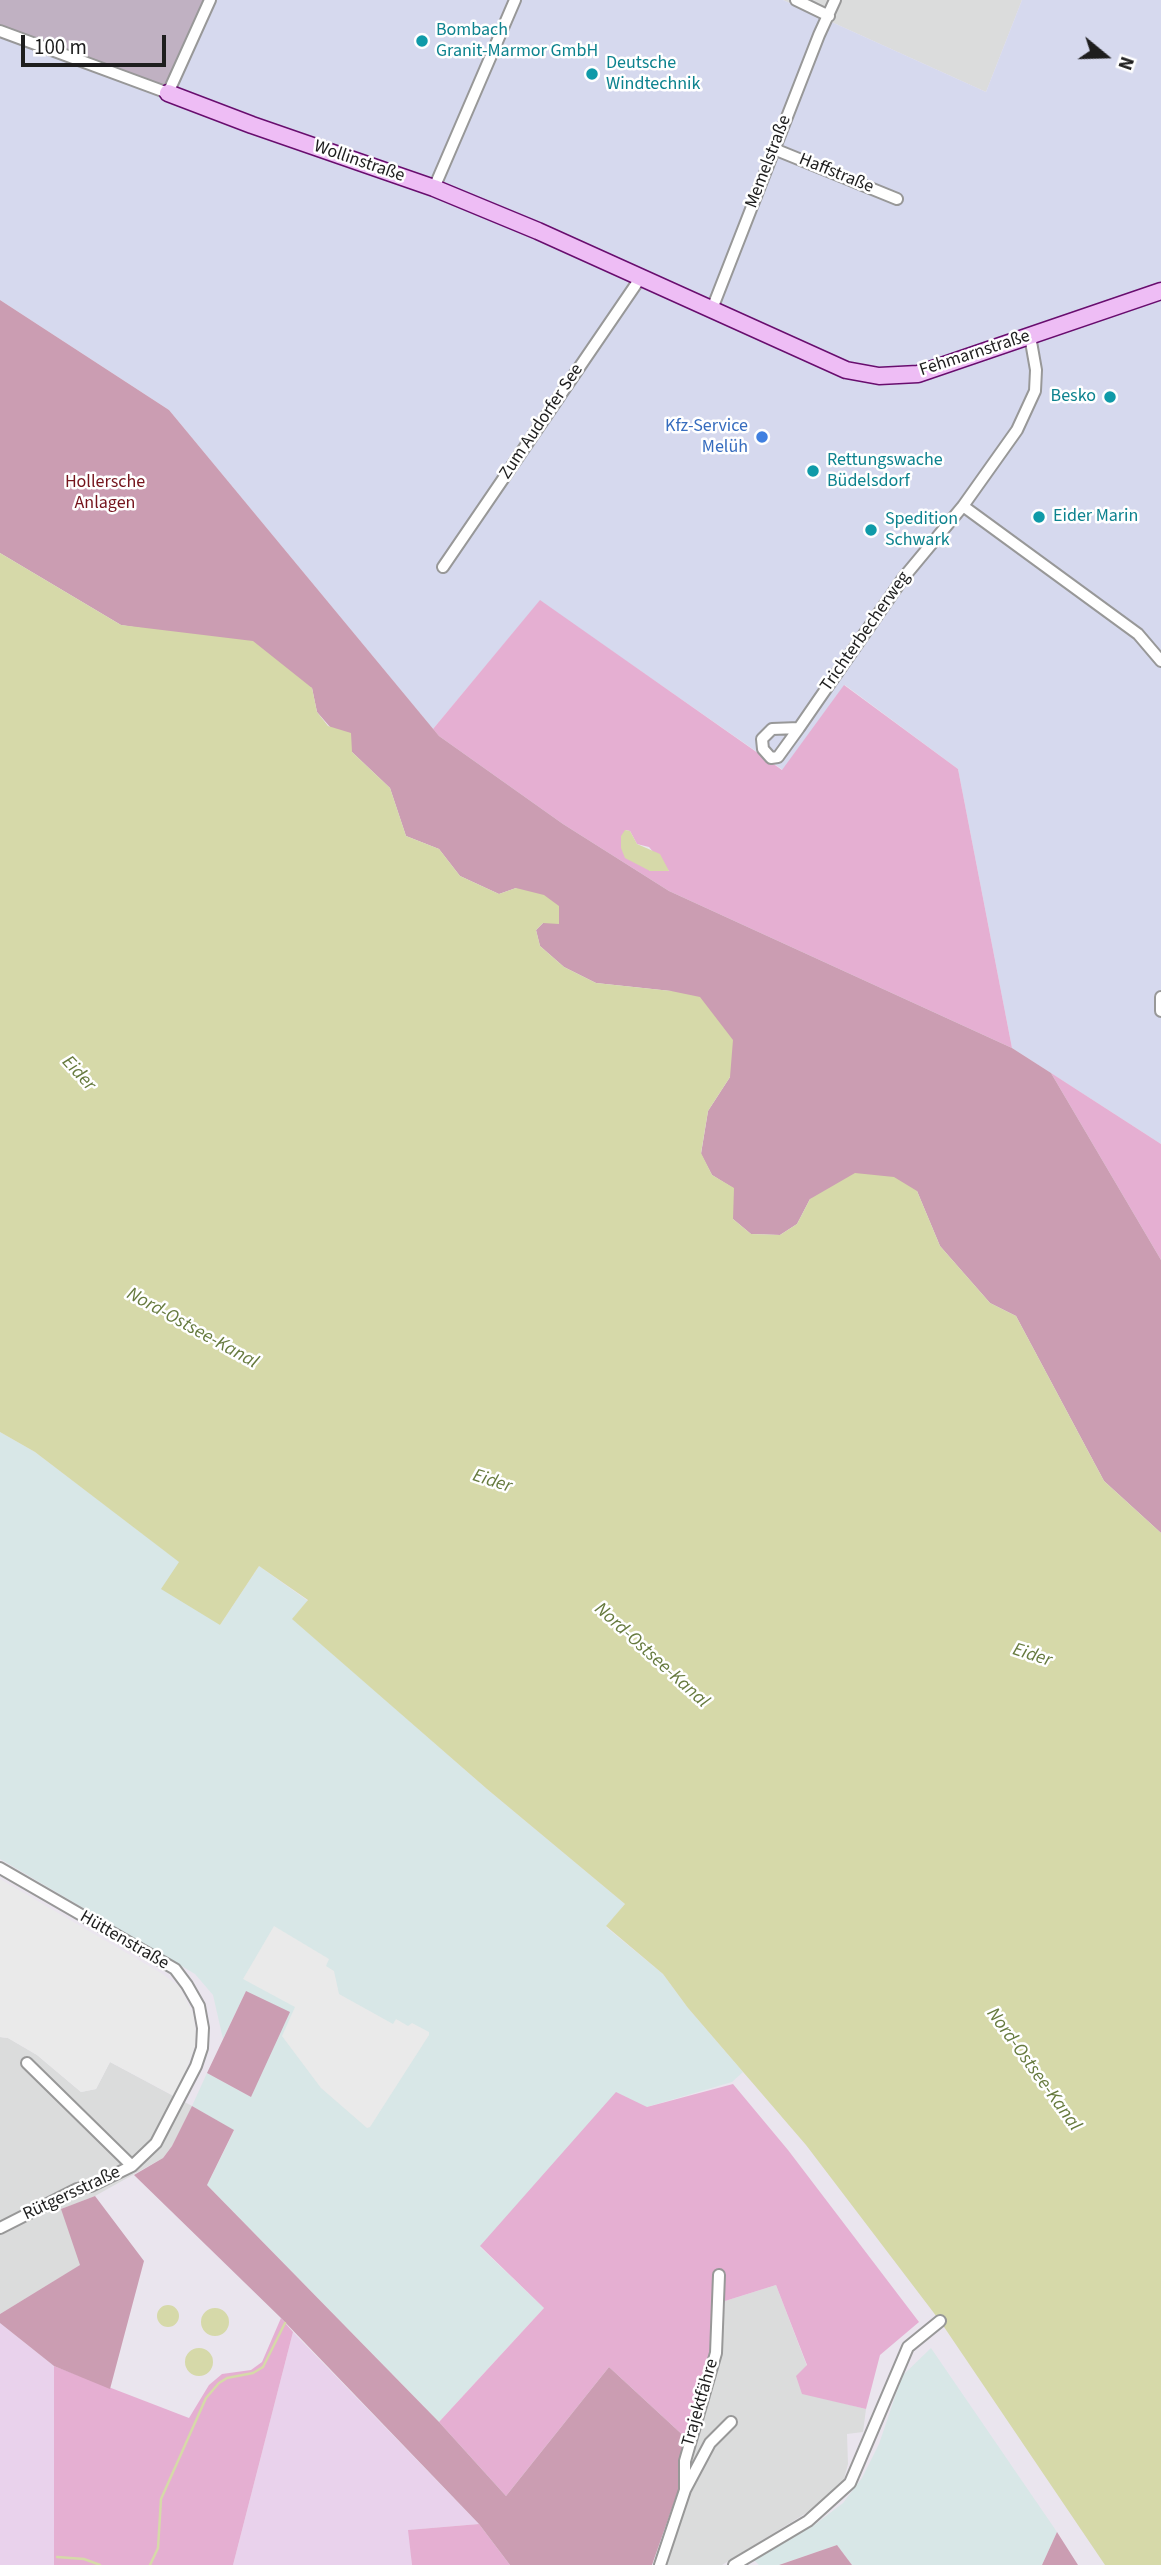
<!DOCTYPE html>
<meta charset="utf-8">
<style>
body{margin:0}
#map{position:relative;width:1161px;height:2565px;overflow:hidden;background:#eae5ee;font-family:"Source Sans 3",sans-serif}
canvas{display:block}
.north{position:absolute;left:1070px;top:21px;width:70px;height:70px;-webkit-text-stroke:5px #fff;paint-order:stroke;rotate:109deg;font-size:19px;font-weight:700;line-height:28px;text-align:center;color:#1e1e1e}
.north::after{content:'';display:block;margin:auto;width:24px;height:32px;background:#1e1e1e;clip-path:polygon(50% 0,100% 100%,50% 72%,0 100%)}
.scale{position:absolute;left:21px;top:35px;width:145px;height:32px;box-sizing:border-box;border:4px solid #1e1e1e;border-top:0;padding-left:9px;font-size:21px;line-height:24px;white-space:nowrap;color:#1e1e1e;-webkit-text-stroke:5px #fff;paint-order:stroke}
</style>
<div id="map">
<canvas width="1161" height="2565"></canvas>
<div class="north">N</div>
<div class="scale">100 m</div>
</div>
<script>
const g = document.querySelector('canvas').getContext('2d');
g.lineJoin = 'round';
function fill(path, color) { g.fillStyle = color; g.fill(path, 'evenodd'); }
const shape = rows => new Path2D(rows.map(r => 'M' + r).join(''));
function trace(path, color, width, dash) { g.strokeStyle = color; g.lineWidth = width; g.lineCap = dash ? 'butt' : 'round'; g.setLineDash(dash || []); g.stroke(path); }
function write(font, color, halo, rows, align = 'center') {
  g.font = font + ' "Source Sans 3",sans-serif'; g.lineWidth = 5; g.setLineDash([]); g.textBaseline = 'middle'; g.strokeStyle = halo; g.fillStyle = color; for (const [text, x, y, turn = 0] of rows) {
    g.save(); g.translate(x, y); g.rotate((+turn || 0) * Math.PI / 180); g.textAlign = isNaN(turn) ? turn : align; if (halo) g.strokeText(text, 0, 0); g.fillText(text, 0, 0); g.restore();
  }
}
fill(shape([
 [783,0,1022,0,986,92],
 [0,2037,8,2038,37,2055,81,2092,96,2089,110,2062,192,2106,172,2146,163,2158,95,2196,62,2209,81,2265,0,2314],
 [776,2285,807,2366,802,2393,866,2409,863,2432,847,2434,848,2464,844,2479,816,2507,722,2565,667,2565,690,2492,693,2451,721,2351,725,2301]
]), '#dbdcdc');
fill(shape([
 [209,0,783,0,986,92,1022,0,1161,0,1161,1144,1012,1048,958,769,845,685,783,770,540,601,433,729,169,410,0,300,0,30]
]), '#d6d9ee');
fill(shape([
 [0,1432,35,1452,180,1562,220,1625,259,1566,308,1601,293,1619,487,1789,625,1904,606,1927,663,1974,688,2008,743,2072,732,2082,647,2107,480,2247,544,2308,439,2422,207,2185,234,2131,192,2106,207,2073,251,2097,246,1991,223,2039,213,1995,195,1974,0,1859],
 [931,2348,1057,2532,1042,2565,852,2565,837,2545,779,2565,759,2565,754,2560,773,2546,813,2526,843,2503,862,2478,879,2444,902,2376]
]), '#d8e7e7');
fill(shape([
 [0,0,209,0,168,92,0,30]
]), '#c0b1c2');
fill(shape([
 [0,2323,54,2366,54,2565,0,2565],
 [293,2332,479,2524,409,2530,412,2565,233,2565]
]), '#e9d2ec');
fill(shape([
 [540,600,782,770,844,685,958,769,1012,1048,669,891,563,824,439,736,433,729],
 [625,830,630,831,637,844,649,847,669,871,650,871],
 [1051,1073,1161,1144,1161,1260],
 [733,2084,788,2150,919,2322,880,2355,866,2409,802,2394,796,2376,807,2365,776,2285,725,2301,725,2273,713,2275,712,2353,687,2439,609,2367,506,2496,439,2422,544,2308,480,2246,616,2092,647,2107],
 [281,2318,293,2332,233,2565,54,2565,54,2366,189,2418,209,2385,222,2374,251,2370,262,2362],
 [479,2524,510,2565,412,2565,408,2530]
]), '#e5afd2');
fill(shape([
 [0,300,169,410,439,736,563,824,669,891,1012,1048,1051,1073,1161,1260,1161,1533,1104,1481,1016,1316,990,1303,940,1246,917,1191,810,1199,797,1224,780,1235,751,1234,733,1219,733,1188,712,1175,701,1154,708,1111,730,1077,671,991,596,983,564,967,540,946,536,930,543,923,516,888,499,894,460,876,439,849,406,836,390,788,352,752,317,712,312,688,153,630,121,625,0,553],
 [246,1991,290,2012,251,2097,207,2073],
 [192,2106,234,2130,207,2185,439,2422,506,2496,609,2367,687,2439,680,2458,679,2488,652,2565,510,2565,479,2524,281,2318,134,2175,163,2158,172,2146],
 [95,2196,144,2261,110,2389,54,2366,0,2323,0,2314,80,2265,61,2209],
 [1057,2532,1078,2565,1042,2565],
 [837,2545,852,2565,779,2565]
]), '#cb9db2');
fill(shape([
 [0,1879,161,1973,179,1986,193,2013,196,2033,195,2046,176,2097,110,2062,96,2089,81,2092,37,2055,8,2038,0,2037],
 [274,1926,329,1959,326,1966,334,1971,339,1994,393,2024,396,2019,408,2026,412,2023,429,2032,429,2035,370,2127,367,2128,321,2088,282,2036,295,2007,243,1979]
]), '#eaeaea');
fill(shape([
 [0,553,121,625,253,641,312,688,317,712,328,726,351,733,352,752,390,788,406,836,439,849,460,876,499,894,516,888,544,895,559,906,559,924,543,923,536,930,540,946,564,967,596,983,671,991,700,997,733,1040,730,1077,708,1111,701,1153,712,1175,734,1188,733,1219,751,1234,780,1235,797,1224,810,1199,855,1173,894,1177,917,1191,940,1246,990,1303,1016,1316,1104,1481,1161,1533,1161,2565,1105,2565,940,2321,806,2145,688,2008,663,1974,606,1926,625,1904,487,1789,292,1619,308,1600,259,1566,220,1625,161,1589,179,1562,35,1452,0,1432],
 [625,830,630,831,637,844,660,854,669,871,650,871,625,858,621,848,621,836],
 '157 2316a11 11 0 1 1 22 0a11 11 0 1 1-22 0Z',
 '201 2322a14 14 0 1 1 28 0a14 14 0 1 1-28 0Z',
 '185 2362a14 14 0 1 1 28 0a14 14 0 1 1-28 0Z'
]), '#d6d9a9');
trace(shape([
 [57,2557,84,2559,100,2565],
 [150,2565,158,2548,161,2499,206,2398,219,2383,227,2378,253,2373,263,2367,285,2323]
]), '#d6d9a9', 2.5);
const street = shape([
 [796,0,829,16],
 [0,31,168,93,210,0],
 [774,149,897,199],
 [434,188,515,0],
 [712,309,819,35,835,0],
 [963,506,1138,634,1161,661],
 [443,567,641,277],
 [799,728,772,729,762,739,763,749,771,758,778,757,799,728,819,699,904,577,963,506,1017,430,1035,391,1036,370,1030,336],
 [1161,997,1161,1011],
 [0,1868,175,1969,187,1985,199,2006,203,2028,202,2048,196,2066,156,2143,132,2166,91,2186,77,2189,0,2228],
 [27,2063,132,2166],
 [685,2490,685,2461,716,2353,719,2275],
 [660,2565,685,2490,710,2443,731,2422],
 [734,2565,808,2521,850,2483,908,2347,940,2321]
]);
const secondary = shape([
 [168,93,252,125,434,188,538,231,846,370,879,376,918,374,1161,291]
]);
trace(street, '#989898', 14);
trace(secondary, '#680d6e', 19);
trace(street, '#fff', 10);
trace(secondary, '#eebdf5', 16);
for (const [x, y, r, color] of [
 [422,41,7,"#0f9aa8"],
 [592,74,7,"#0f9aa8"],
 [1110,397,7,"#0f9aa8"],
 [762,437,7,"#3f7fe0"],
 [813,471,7,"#0f9aa8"],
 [1039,517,7,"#0f9aa8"],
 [871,530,7,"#0f9aa8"]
]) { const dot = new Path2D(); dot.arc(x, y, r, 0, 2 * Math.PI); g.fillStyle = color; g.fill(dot); trace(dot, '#fff', 2.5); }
write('18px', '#0d838f', '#fff', [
 ["Bombach",436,31],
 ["Granit-Marmor GmbH",436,52],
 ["Deutsche",606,64],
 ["Windtechnik",606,85],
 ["Besko",1096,397,"right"],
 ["Rettungswache",827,461],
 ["Büdelsdorf",827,482],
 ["Eider Marin",1053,517],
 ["Spedition",885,520],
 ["Schwark",885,541]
], 'left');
write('18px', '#1e1e1e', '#fff', [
 ["Wollinstraße",359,162,19],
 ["Memelstraße",769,162,-69],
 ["Haffstraße",836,174,22],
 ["Fehmarnstraße",975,354,-18],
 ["Zum Audorfer See",542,422,-56],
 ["Trichterbecherweg",866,632,-55],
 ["Hüttenstraße",124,1941,30],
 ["Rütgersstraße",72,2194,-25],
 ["Trajektfähre",701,2403,-74]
]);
write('18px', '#366cbe', '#fff', [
 ["Kfz-Service",748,427],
 ["Melüh",748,448]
], 'right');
write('18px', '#75141c', '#fff', [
 ["Hollersche",105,483],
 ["Anlagen",105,504]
]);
write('italic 19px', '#667a3e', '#fff', [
 ["Eider",78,1074,47],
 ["Nord-Ostsee-Kanal",192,1329,29],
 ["Eider",492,1482,18],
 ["Nord-Ostsee-Kanal",651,1656,42],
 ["Eider",1032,1656,18],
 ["Nord-Ostsee-Kanal",1033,2070,54]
]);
</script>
